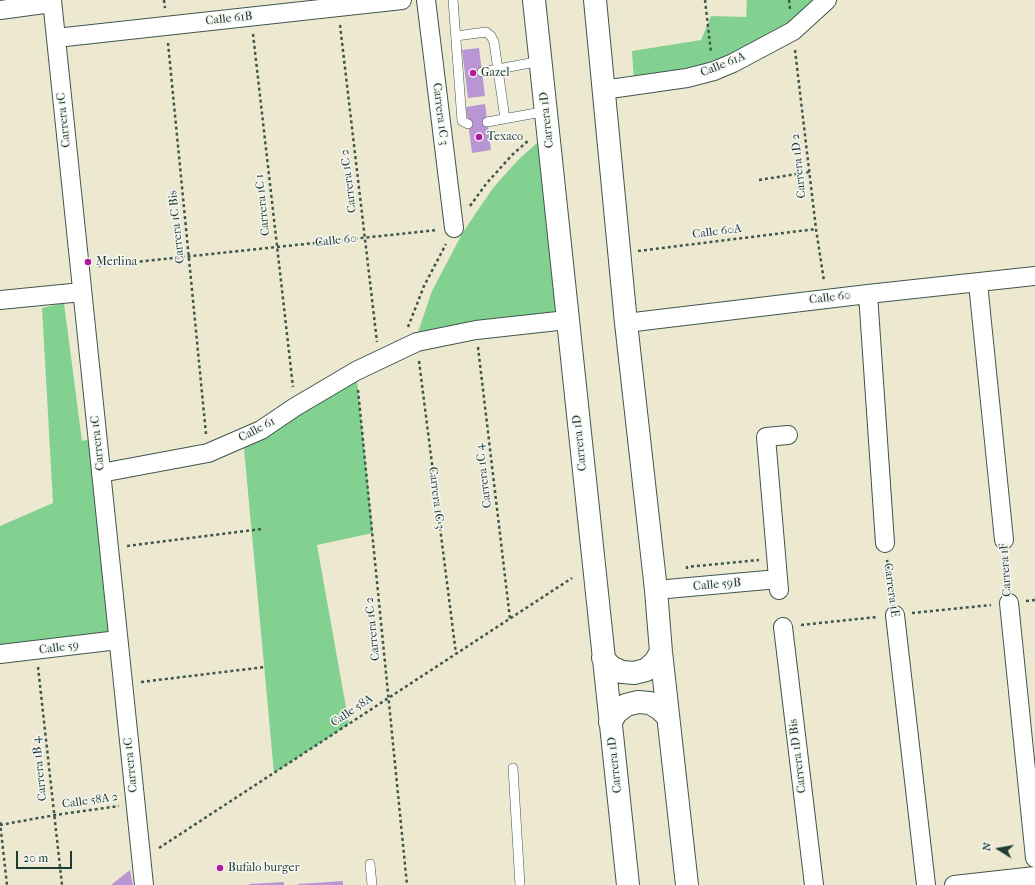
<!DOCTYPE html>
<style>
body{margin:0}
#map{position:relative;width:1035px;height:885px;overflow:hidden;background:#ede9d1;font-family:"IM FELL French Canon",serif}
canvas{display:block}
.north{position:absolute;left:979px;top:829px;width:40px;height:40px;-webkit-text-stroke:3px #f6f6f2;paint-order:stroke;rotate:281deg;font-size:11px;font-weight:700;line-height:16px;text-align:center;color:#1f3d34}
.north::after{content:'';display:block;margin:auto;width:14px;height:18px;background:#1f3d34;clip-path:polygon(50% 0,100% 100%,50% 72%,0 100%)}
.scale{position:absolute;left:16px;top:851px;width:56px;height:18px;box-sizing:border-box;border:2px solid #1f3d34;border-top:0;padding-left:5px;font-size:12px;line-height:14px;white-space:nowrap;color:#1f3d34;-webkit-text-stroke:3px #f6f6f2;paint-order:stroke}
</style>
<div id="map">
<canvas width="1035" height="885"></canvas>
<div class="north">N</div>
<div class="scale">20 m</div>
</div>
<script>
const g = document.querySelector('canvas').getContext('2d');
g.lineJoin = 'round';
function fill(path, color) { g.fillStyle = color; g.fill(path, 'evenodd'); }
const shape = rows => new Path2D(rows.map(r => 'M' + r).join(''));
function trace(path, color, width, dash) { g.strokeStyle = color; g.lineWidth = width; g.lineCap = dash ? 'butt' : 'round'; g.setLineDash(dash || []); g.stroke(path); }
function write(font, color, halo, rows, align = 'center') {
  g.font = font + ' "IM FELL French Canon",serif'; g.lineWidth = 3; g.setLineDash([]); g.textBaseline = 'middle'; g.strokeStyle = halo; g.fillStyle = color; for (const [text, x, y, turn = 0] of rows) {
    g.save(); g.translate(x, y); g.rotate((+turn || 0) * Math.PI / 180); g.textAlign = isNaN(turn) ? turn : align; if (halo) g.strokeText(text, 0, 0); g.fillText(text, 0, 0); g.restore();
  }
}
fill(shape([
 [747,0,827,0,714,71,634,82,632,51,701,40,711,16,746,17],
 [538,142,558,311,418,332,432,291,463,232,493,188,517,161],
 [64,303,82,441,97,437,118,640,0,654,0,526,53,503,42,308],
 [356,371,373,533,317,545,349,724,274,773,243,438]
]), '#83d191');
fill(shape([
 [479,48,485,96,468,98,462,50],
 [485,104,491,150,472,153,466,107],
 [130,870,133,885,111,885],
 [343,881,343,885,298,885,298,884],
 [284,882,284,885,249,885,249,884]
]), '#b996d3');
const service = shape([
 [453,0,462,121,468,124],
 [456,36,486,32,491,36,494,42,505,119],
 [482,72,541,61],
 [487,122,547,111],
 [513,768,520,885],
 [370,864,372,885]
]);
const minor = shape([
 [52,0,144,885],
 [426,0,454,228],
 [0,10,52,3],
 [56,38,402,0],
 [603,90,687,78,714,71,733,63,793,31,827,0],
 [978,283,1004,540],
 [868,294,885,543],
 [0,300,82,292],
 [626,323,868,294,1035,276],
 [101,473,208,453,261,430,295,407,356,371,417,342,476,330,567,320],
 [656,590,778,579],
 [779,590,766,437,788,435],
 [1009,603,1035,858],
 [895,615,926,885],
 [783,627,814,885],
 [0,654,118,640],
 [954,885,1035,876]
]);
const tertiary = shape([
 [534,0,628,885],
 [595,0,626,323,656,590,661,652,687,885],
 [603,658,611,667,622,672,634,673,646,670,655,662,661,652],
 [610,722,617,712,626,705,638,702,650,703,660,709,668,717]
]);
trace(service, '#3e574c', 10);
trace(minor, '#3e574c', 20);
trace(tertiary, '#3e574c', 24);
trace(shape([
 [164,0,165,8],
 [705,0,711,53],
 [789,0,790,9],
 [340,25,377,342],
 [253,34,293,387],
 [168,43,206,434],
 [795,50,816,229,824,281],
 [759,180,809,172],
 [470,206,486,184,512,155,529,140],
 [638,251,816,229],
 [98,266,437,230],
 [408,327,424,286,446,244],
 [478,347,510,619],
 [419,361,456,654],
 [358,390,407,885],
 [127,546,261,529],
 [1005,556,1007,585],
 [887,560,893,598],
 [687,569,687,567,759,560],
 [1026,601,1035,600],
 [912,613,991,605],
 [801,625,877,617],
 [38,667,62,885],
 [141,682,265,667],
 [0,822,7,885],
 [0,825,55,815,119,806],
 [159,848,572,578]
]), '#3e574c', 2.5, [3, 3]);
trace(service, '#fff', 9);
trace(minor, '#fff', 18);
trace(tertiary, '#fff', 22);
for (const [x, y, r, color] of [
 [473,73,4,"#b5179e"],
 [479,137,4,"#b5179e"],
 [88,262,4,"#b5179e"],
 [220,868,4,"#b5179e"]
]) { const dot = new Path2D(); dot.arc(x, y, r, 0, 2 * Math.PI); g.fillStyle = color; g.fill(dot); trace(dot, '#f6f6f2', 1.5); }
write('12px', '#1f3d34', '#f6f6f2', [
 ["Calle 61B",229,19,-6],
 ["Calle 61A",723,65,-22],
 ["Carrera 1C 3",440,114,83],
 ["Carrera 1C",64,120,-96],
 ["Carrera 1D",547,120,-96],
 ["Carrera 1D 2",799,166,-96],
 ["Carrera 1C 2",349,181,-97],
 ["Carrera 1C 1",263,205,-96],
 ["Carrera 1C Bis",177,227,-96],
 ["Calle 60A",717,232,-7],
 ["Calle 60",336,241,-6],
 ["Calle 60",830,298,-7],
 ["Calle 61",257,430,-28],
 ["Carrera 1C",98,443,-96],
 ["Carrera 1D",580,443,-96],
 ["Carrera 1C 4",484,476,-97],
 ["Carrera 1C 3",436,498,83],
 ["Carrera 1F",1006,570,-94],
 ["Calle 59B",717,585,-5],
 ["Carrera 1E",891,590,82],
 ["Carrera 1C 2",373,629,-96],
 ["Calle 59",59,648,-7],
 ["Calle 58A",352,711,-34],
 ["Carrera 1D Bis",798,756,-97],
 ["Carrera 1C",131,765,-96],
 ["Carrera 1D",615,765,-96],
 ["Carrera 1B 4",40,769,-96],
 ["Calle 58A 2",90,801,-8]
]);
write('12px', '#1f3d34', '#f6f6f2', [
 ["Gazel",481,73],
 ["Texaco",487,137],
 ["Merlina",96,262],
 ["Bufalo burger",228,868]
], 'left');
</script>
